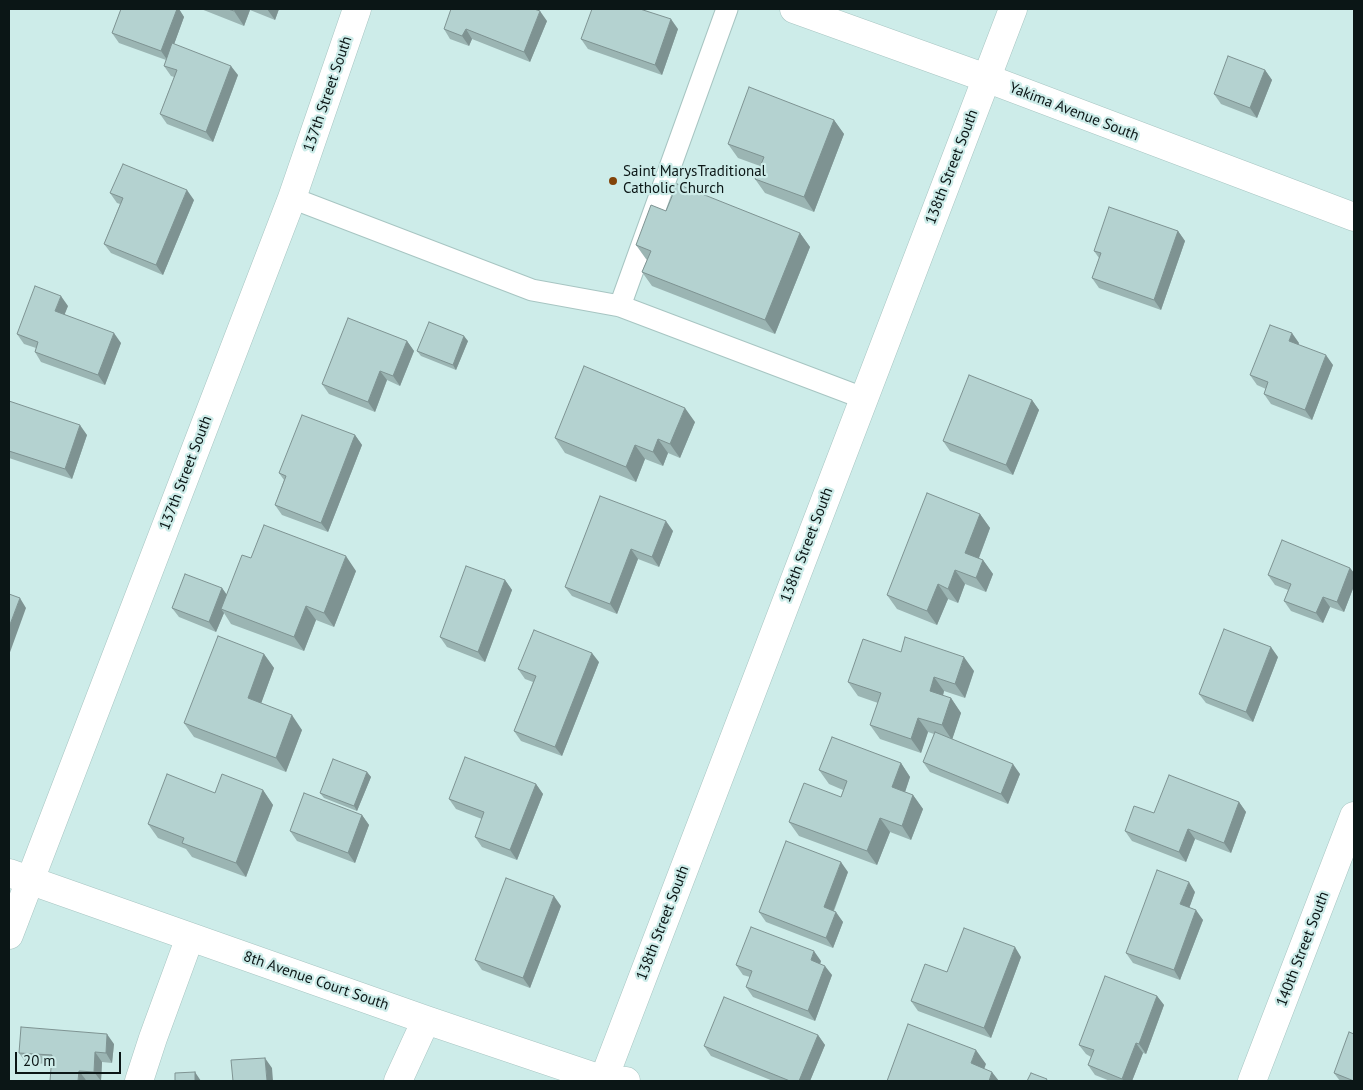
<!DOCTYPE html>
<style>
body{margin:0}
#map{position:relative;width:1363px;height:1090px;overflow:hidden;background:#cdece9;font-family:"PT Sans",sans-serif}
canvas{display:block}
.frame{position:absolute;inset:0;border:10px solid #0b1616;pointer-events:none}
.scale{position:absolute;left:15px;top:1052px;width:106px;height:22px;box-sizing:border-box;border:2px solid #0b1616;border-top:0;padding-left:6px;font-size:15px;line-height:18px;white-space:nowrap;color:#0b1616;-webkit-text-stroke:4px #cdece9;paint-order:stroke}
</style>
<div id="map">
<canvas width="1363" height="1090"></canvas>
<div class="frame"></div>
<div class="scale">20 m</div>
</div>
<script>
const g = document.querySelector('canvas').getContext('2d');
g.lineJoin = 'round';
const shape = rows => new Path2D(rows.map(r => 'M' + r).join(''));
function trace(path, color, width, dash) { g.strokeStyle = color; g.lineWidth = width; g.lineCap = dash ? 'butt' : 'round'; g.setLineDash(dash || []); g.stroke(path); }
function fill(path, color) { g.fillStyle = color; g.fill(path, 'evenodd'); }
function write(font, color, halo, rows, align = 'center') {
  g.font = font + ' "PT Sans",sans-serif'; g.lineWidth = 4.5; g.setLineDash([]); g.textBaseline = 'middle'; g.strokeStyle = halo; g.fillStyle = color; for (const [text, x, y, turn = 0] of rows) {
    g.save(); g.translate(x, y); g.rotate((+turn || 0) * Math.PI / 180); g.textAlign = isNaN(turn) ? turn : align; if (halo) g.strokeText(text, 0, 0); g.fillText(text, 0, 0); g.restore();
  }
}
const service = shape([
 [292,198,532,290,620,306,863,398],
 [620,306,727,9]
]);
const minor = shape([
 [794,9,986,78,1354,217],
 [9,873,426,1020,604,1080,626,1081],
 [9,935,292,198,357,9],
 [139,1081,153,1038,190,937],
 [398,1081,426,1020],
 [1252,1081,1354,816]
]);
const tertiary = shape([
 [603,1081,1013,9]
]);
trace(service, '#a7c5c2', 23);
trace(minor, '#a7c5c2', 29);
trace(tertiary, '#a7c5c2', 29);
trace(service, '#fff', 21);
trace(minor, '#fff', 28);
trace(tertiary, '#fff', 28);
fill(shape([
 [121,9,179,9,184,17,174,44,238,75,213,142,167,124,160,114,174,77,171,76,164,66,166,60,119,43,112,33],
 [201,9,279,9,275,20,250,10,244,26],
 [547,21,530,62,472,39,469,46,450,39,444,29],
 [678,29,662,75,588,49,581,39],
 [1265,70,1272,80,1257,118,1221,104,1214,94],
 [834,120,844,134,814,212,765,193,755,179,760,166,738,158,728,144],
 [110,193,194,200,163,275,111,253,104,244,120,204,117,203],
 [666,211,800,233,810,247,775,334,652,286,642,272,647,260,646,259,636,245],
 [1178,231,1185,241,1161,310,1099,288,1092,278,1099,258,1094,251],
 [68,306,64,314,121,343,105,385,41,362,35,352,36,348,24,344,17,334],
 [407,341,414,351,400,386,387,380,375,412,329,394,322,384],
 [468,341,456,370,421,356,417,351],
 [1299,343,1298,345,1333,365,1312,420,1271,404,1264,394,1266,389,1257,385,1250,375],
 [1032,400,1039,410,1013,475,950,451,943,441],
 [9,401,87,435,72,479,9,458],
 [695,422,680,458,668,453,663,466,645,459,636,482,565,453,555,438],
 [355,435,362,445,328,532,282,515,275,505,284,480,279,473],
 [600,496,673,531,659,567,638,559,617,614,572,596,565,587],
 [980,514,990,528,979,558,983,560,993,574,986,592,965,584,958,603,948,599,937,625,897,609,887,595],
 [251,558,356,571,334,627,316,620,304,651,231,624,224,613,216,632,179,617,172,608,222,588,227,595],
 [1350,568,1354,573,1354,586,1344,612,1330,607,1323,623,1291,611,1284,601,1288,590,1275,585,1268,575],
 [505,580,512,590,485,662,447,647,440,637],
 [901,652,974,671,965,698,944,691,943,696,951,698,961,713,952,739,1020,774,1008,804,930,772,923,762,934,734,928,732,921,753,880,739,870,725,878,703,858,696,848,682],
 [264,654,274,668,261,703,302,730,286,772,194,737,184,723],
 [1278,657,1253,722,1206,703,1199,694],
 [599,662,562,756,521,741,514,731,533,682,525,679,518,669],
 [901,763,910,777,905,792,913,795,923,809,911,840,890,832,877,865,799,836,789,822,841,797,843,790,829,784,819,770],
 [367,772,371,777,357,811,324,798,320,793],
 [536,784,543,794,517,860,482,847,475,837,482,819,456,809,449,799],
 [263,790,273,805,246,877,192,857,186,849,158,838,148,824,215,793],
 [1239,802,1246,812,1231,853,1195,839,1186,862,1132,841,1125,831,1154,813],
 [362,815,369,825,355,863,297,841,290,831],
 [848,872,834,911,843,922,833,948,766,922,759,912],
 [1195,892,1189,908,1203,920,1180,980,1133,963,1126,953],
 [561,906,530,988,482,970,475,960],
 [1021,957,991,1038,918,1011,911,1001],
 [821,961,820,964,832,975,815,1021,753,997,746,987,750,977,743,975,736,965],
 [1157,996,1164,1005,1146,1054,1143,1053,1132,1081,1110,1081,1095,1075,1088,1065,1091,1057,1086,1054,1079,1045],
 [1354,1034,1354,1081,1340,1081,1334,1073],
 [818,1035,825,1045,810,1081,773,1081,711,1056,704,1046],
 [114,1044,112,1063,102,1062,101,1081,86,1080,52,1064,26,1063,19,1053]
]), '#9bb5b3');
fill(shape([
 [177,9,179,9,184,17,168,61,161,51],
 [235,9,249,9,250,10,244,26,234,11],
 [267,9,279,9,275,20],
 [540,11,547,21,530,62,524,52],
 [671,19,678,29,662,75,655,65],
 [466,29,472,39,469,46,462,36],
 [231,66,238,75,213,142,206,132],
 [1265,70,1272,80,1257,118,1250,108],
 [834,120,844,134,814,212,804,197],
 [187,190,194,200,163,275,156,265],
 [1178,231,1185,241,1161,310,1154,300],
 [800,233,810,247,775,334,765,320],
 [61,296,68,306,62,321,55,311],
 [114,333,121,343,105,385,98,375],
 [1292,333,1299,343,1296,351,1289,341],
 [464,336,468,341,456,370,453,365],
 [407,341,414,351,400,386,393,376],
 [1326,355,1333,365,1312,420,1305,410],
 [380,371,387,380,375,412,368,402],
 [1032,400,1039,410,1013,475,1006,465],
 [685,408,695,422,680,458,670,444],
 [80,425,87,435,72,479,65,469],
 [355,435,362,445,328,532,321,523],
 [658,439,668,453,663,466,653,452],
 [635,445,645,459,636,482,626,467],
 [980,514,990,528,975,568,965,553],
 [666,521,673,531,659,567,652,557],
 [631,549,638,559,617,614,610,604],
 [346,556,356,571,334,627,324,613],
 [983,560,993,574,986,592,976,578],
 [1350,568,1354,573,1354,586,1344,612,1337,602],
 [955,570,965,584,958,603,948,589],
 [505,580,512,590,485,662,478,652],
 [938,584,948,599,937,625,927,611],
 [222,588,229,598,221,609,224,613,216,632,209,622],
 [1323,597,1330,607,1323,623,1316,613],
 [20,598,26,608,9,655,9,627],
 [306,606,316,620,304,651,294,637],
 [1271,647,1278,657,1253,722,1246,712],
 [592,653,599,662,562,756,555,747],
 [264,654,274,668,258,712,248,698],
 [964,657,974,671,965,698,955,684],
 [934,677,944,691,940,706,930,691],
 [951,698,961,713,952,740,942,725],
 [292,715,302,730,286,772,276,758],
 [918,718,928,732,921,753,911,739],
 [901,763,910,777,902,801,892,787],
 [1013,764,1020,774,1008,804,1001,794],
 [367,772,371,777,357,811,354,806],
 [536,784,543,794,517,860,510,850],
 [263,790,273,805,246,877,236,863],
 [913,795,923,809,911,840,902,826],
 [1239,802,1246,812,1231,853,1224,843],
 [362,815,369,825,355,863,348,853],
 [880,818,890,832,877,865,867,851],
 [1188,829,1195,839,1186,862,1179,852],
 [841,862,848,872,831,917,824,907],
 [1189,882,1195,892,1187,914,1180,904],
 [554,896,561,906,530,988,523,978],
 [1196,910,1203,920,1180,980,1174,970],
 [836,912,843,922,833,948,826,938],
 [1015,947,1021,957,991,1038,984,1028],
 [814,951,821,961,818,970,811,960],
 [825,966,832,975,815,1021,808,1011],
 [1157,996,1164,1005,1146,1054,1139,1044],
 [107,1034,114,1044,112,1063,106,1053],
 [818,1035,825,1045,810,1081,799,1081],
 [1136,1043,1143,1053,1132,1081,1124,1081,1122,1079],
 [976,1050,986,1064,981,1078,971,1063],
 [95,1052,102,1062,101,1081,94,1072],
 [265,1058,272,1068,273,1081,267,1081],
 [79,1071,86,1080,86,1081,78,1081],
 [195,1072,201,1081,195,1081],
 [992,1072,999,1081,989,1081]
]), '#7e9392');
const building = shape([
 [121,9,177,9,161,51,112,33,121,9],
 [228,9,235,9,234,11,228,9],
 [451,9,534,9,540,11,524,52,466,29,462,36,444,29,451,9],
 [592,9,640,9,671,19,655,65,581,39,592,9],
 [172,43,231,66,206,132,160,114,177,70,164,66,172,43],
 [1228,56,1265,70,1250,108,1214,94,1228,56],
 [749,87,834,120,804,197,755,179,764,157,728,144,749,87],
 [123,164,187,190,156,265,104,244,123,198,110,193,123,164],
 [677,184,800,233,765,320,642,272,651,251,636,245,651,205,666,211,677,184],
 [1109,207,1178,231,1154,300,1092,278,1101,253,1094,251,1109,207],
 [35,286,61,296,55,311,114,333,98,375,35,352,38,342,17,334,35,286],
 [348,318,407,341,393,376,380,371,368,402,322,384,348,318],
 [429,322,464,336,453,365,417,351,429,322],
 [1270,325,1292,333,1289,341,1326,355,1305,410,1264,394,1268,382,1250,375,1270,325],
 [584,366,685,408,670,444,658,439,653,452,635,445,626,467,555,438,584,366],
 [969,375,1032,400,1006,465,943,441,969,375],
 [9,401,80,425,65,469,9,451,9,401],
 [302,415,355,435,321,523,275,505,286,476,279,473,302,415],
 [927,493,980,514,965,553,983,560,976,578,955,570,948,589,938,584,927,611,887,595,927,493],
 [600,496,666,521,652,557,631,549,610,604,565,587,600,496],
 [264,525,346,556,324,613,306,606,294,637,221,609,242,555,251,558,264,525],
 [1282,540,1350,568,1337,602,1323,597,1316,613,1284,601,1291,584,1268,575,1282,540],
 [466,566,505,580,478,652,440,637,466,566],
 [185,574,222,588,209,622,172,608,185,574],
 [9,594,20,598,9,627,9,594],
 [1224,629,1271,647,1246,712,1199,694,1224,629],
 [534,630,592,653,555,747,514,731,536,676,518,669,534,630],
 [218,636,264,654,248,698,292,715,276,758,184,723,218,636],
 [905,637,964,657,955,684,934,677,930,691,951,698,942,725,918,718,911,739,870,725,881,693,848,682,863,639,901,652,905,637],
 [935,732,1013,764,1001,794,923,762,935,732],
 [832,737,901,763,892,787,913,795,902,826,880,818,867,851,789,822,804,783,841,797,847,781,819,770,832,737],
 [465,757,536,784,510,850,475,837,484,812,449,799,465,757],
 [333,759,367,772,354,806,320,793,333,759],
 [167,774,215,793,222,774,263,790,236,863,182,843,184,838,148,824,167,774],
 [1169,775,1239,802,1224,843,1188,829,1179,852,1125,831,1134,806,1154,813,1169,775],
 [304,793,362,815,348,853,290,831,304,793],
 [786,841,841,862,824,907,836,912,826,938,759,912,786,841],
 [1157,870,1189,882,1180,904,1196,910,1174,970,1126,953,1157,870],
 [506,878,554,896,523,978,475,960,506,878],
 [751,927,814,951,811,960,825,966,808,1011,746,987,752,971,736,965,751,927],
 [964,928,1015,947,984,1028,911,1001,925,964,947,972,964,928],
 [1105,976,1157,996,1139,1044,1136,1043,1122,1079,1088,1065,1094,1050,1079,1045,1105,976],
 [724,997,818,1035,799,1081,790,1081,704,1046,724,997],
 [908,1024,976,1050,971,1063,992,1072,989,1081,887,1081,908,1024],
 [21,1027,107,1034,106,1053,95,1052,94,1072,79,1071,78,1081,50,1081,52,1055,19,1053,21,1027],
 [1349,1032,1354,1034,1354,1081,1334,1073,1349,1032],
 [265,1058,267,1081,226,1081,233,1081,231,1060,265,1058],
 [195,1072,195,1081,175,1081,175,1073,195,1072],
 [1031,1073,1047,1079,1046,1081,1027,1081,1031,1073]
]);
fill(building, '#b4d2d0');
trace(building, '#7e9392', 1);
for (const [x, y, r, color] of [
 [613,181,5,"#824308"]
]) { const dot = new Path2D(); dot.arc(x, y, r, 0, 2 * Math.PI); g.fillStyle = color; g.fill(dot); trace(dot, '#cdece9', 2); }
write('15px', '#0b1616', '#cdece9', [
 ["137th Street South",328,94,-71],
 ["Yakima Avenue South",1074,112,21],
 ["138th Street South",952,167,-69],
 ["137th Street South",186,473,-69],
 ["138th Street South",807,545,-69],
 ["138th Street South",663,923,-69],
 ["140th Street South",1303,949,-69],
 ["8th Avenue Court South",316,981,19]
]);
write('15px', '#0b1616', '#cdece9', [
 ["Saint MarysTraditional",623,172],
 ["Catholic Church",623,189]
], 'left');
</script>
